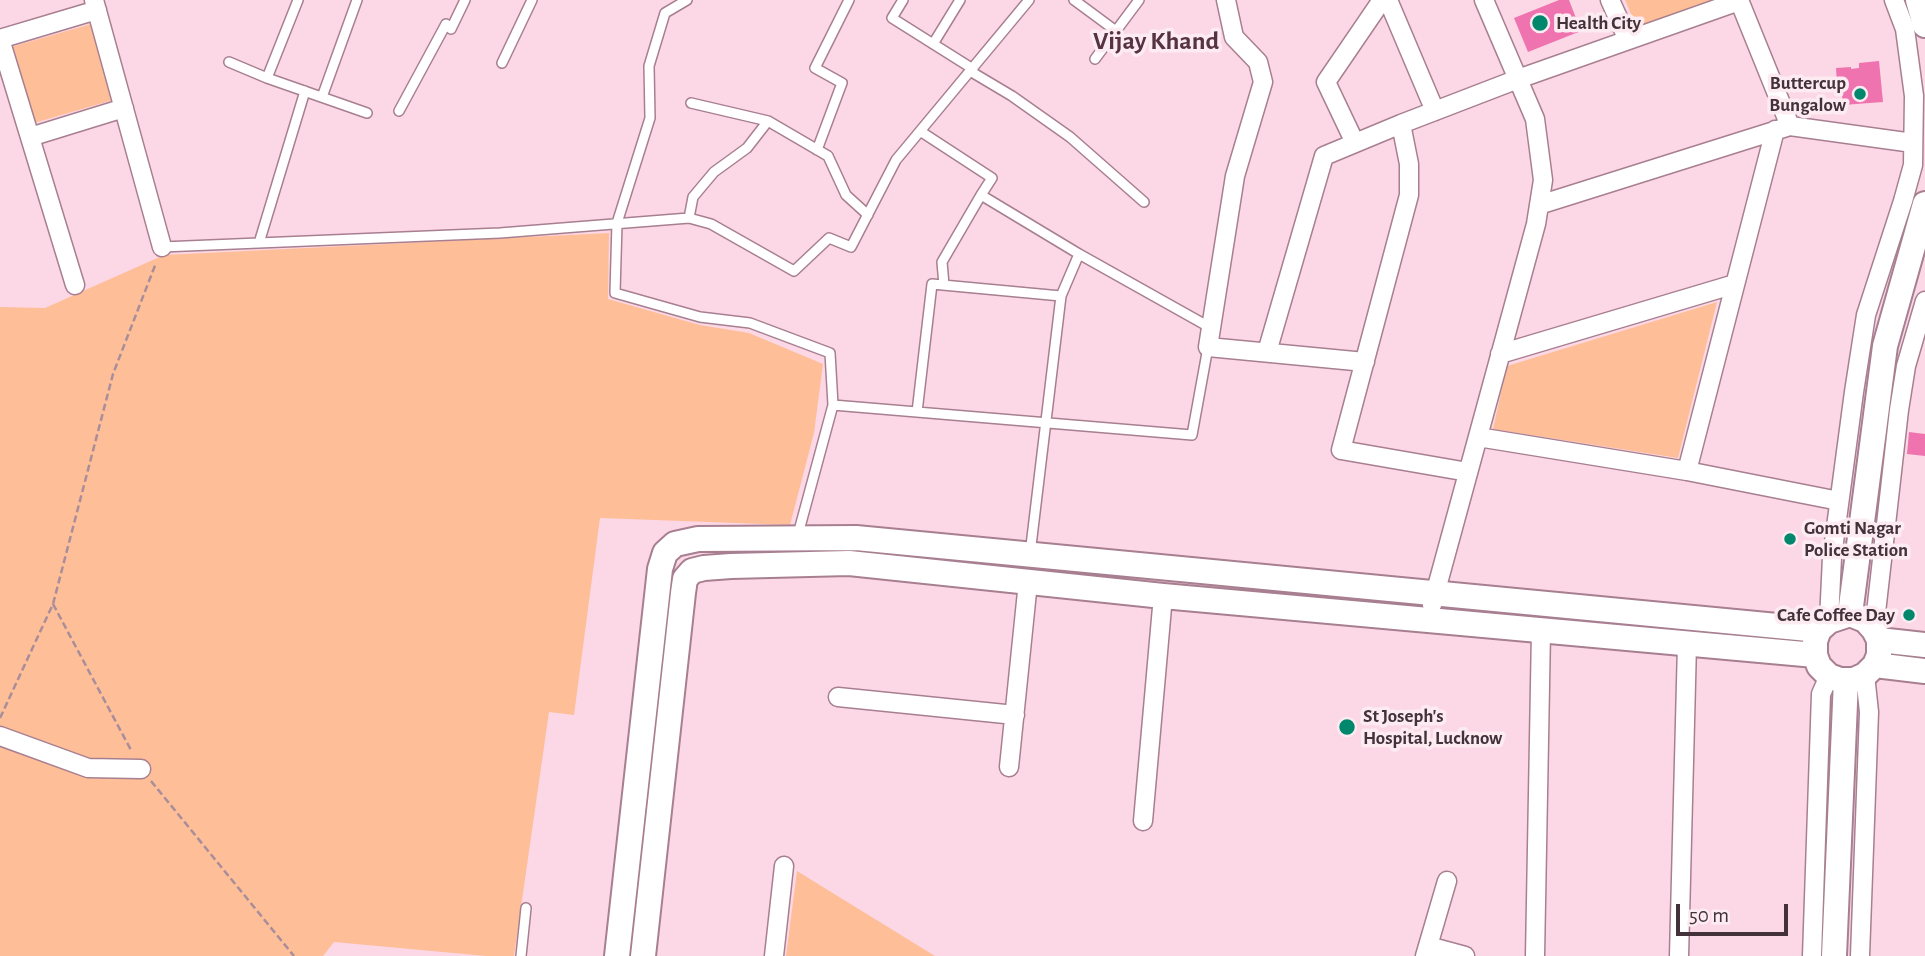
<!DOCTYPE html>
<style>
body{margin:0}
#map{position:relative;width:1925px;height:956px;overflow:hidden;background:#fcd8e6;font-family:"Alegreya Sans",sans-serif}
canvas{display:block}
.scale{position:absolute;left:1676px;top:904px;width:112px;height:32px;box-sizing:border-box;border:4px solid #433239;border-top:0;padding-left:9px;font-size:21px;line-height:24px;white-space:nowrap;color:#433239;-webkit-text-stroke:5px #fdebf2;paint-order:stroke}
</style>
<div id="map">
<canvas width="1925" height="956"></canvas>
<div class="scale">50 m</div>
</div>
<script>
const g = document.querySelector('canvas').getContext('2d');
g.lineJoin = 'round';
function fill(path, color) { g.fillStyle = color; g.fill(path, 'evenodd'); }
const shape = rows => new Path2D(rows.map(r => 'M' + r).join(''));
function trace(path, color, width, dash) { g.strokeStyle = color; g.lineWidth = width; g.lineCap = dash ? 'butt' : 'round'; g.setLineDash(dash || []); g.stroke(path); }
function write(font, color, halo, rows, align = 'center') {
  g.font = font + ' "Alegreya Sans",sans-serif'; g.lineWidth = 7; g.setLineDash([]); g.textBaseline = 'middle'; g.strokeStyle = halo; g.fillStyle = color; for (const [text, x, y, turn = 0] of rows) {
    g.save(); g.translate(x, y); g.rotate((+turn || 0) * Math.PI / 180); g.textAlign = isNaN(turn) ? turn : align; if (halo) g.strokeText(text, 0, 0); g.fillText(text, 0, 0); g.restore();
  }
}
fill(shape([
 [1625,0,1717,0,1637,28],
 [91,24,113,100,34,123,11,47],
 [609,233,608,299,700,325,749,333,823,364,814,433,790,525,600,518,574,715,549,712,514,956,486,956,334,942,323,956,0,956,0,307,45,308,164,255],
 [1717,302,1678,458,1493,429,1507,366],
 [797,871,935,956,786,956]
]), '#febe98');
fill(shape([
 [1559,0,1569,0,1581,31,1528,52,1514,18],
 [1879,61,1883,102,1843,105,1841,83,1837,84,1836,68,1851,67,1851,69,1859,68,1859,63],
 [1909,432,1925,434,1925,456,1907,454]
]), '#ef73af');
const lane = shape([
 [687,0,665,13,649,66,650,118,617,223,615,293,700,317,750,323,830,353,833,405,797,538],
 [903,0,892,18,973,69],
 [1074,0,1116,31],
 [933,44,960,0],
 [1095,59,1139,0],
 [229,62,267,78,367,113],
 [502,63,532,0],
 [970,71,1012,96,1070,137,1144,202],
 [267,78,298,0],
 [322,97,357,0],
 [691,103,768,121,828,156,846,195,868,215],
 [399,111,446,24,451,29,465,0],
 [920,131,992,178,981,195,1079,254,1211,328],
 [817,150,842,83,815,68,849,0],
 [689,218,693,197,714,172,747,148,768,121],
 [259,243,305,91],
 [162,247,500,233,689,218,711,224,794,271,829,238,851,247,896,160,1029,0],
 [944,285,942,262,981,195],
 [833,405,1192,435,1208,347],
 [917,412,932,284,1061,296],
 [1030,554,1061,296,1079,254],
 [521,956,526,908]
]);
const street = shape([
 [94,0,162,247],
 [1226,0,1234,37,1258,62,1263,82,1235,176,1208,347,1365,362],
 [1388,0,1435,111],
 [1610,0,1628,40],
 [1739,0,1790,126],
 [1401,124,1409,164,1409,195,1341,450,1468,472],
 [30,137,124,108],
 [1355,143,1326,82,1382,0],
 [1539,205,1790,126,1913,143],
 [75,285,0,39,97,10],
 [1267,352,1324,156,1401,124,1518,79,1739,1],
 [1500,354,1735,284],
 [1478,437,1687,471,1839,501],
 [1687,471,1775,130],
 [1432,605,1536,224,1543,180,1535,119,1484,0],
 [1829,621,1832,557,1854,392,1866,315,1903,201,1913,165,1914,96,1905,29,1894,0],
 [1874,630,1899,410,1906,366,1925,301],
 [838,697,1015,715],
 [0,736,88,768,141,769],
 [1009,767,1028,582],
 [1143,821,1163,596],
 [1428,946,1465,956],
 [774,956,784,866],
 [1425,956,1447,881],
 [1535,956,1541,631],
 [1679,956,1687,644],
 [1812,956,1821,694,1829,676],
 [1860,956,1869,712,1865,675]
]);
const secondary = shape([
 [1918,0,1925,25],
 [1850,614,1885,346,1925,204],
 [1850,614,1865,620,1874,630,1879,640,1879,655,1875,665,1865,675,1854,680,1840,680,1829,676,1819,666,1815,655,1815,641,1819,630,1829,621,1850,614],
 [1879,640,1925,645],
 [1875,665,1925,671],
 [617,956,660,569,665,553,675,544,698,539,856,538,1819,630],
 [643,956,683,593,685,579,692,571,704,568,731,566,849,563,1163,596,1815,655],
 [1834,956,1846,680]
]);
trace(lane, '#a87f90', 12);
trace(street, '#a87f90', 21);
trace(secondary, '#a87f90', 28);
trace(shape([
 [53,604,132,752],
 [0,718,53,604,113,374,156,263],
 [151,781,294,956]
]), '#a98e99', 2.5, [7, 3.5]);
trace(lane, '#fff', 9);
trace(street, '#fff', 18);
trace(secondary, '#fff', 24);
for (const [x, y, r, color] of [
 [1540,23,9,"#00876c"],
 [1860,94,7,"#00876c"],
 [1790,539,7,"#00876c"],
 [1909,615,7,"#00876c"],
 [1347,727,9,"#00876c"]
]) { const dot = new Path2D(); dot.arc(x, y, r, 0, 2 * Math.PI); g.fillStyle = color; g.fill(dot); trace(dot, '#fdebf2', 2.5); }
write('bold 19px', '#433239', '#fdebf2', [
 ["Health City",1556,23],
 ["Buttercup",1846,83,"right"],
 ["Bungalow",1846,105,"right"],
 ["Gomti Nagar",1804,528],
 ["Police Station",1804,550],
 ["Cafe Coffee Day",1895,615,"right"],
 ["St Joseph's",1363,716],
 ["Hospital, Lucknow",1363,738]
], 'left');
write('bold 26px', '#563343', '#fdebf2', [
 ["Vijay Khand",1156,41]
]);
</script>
